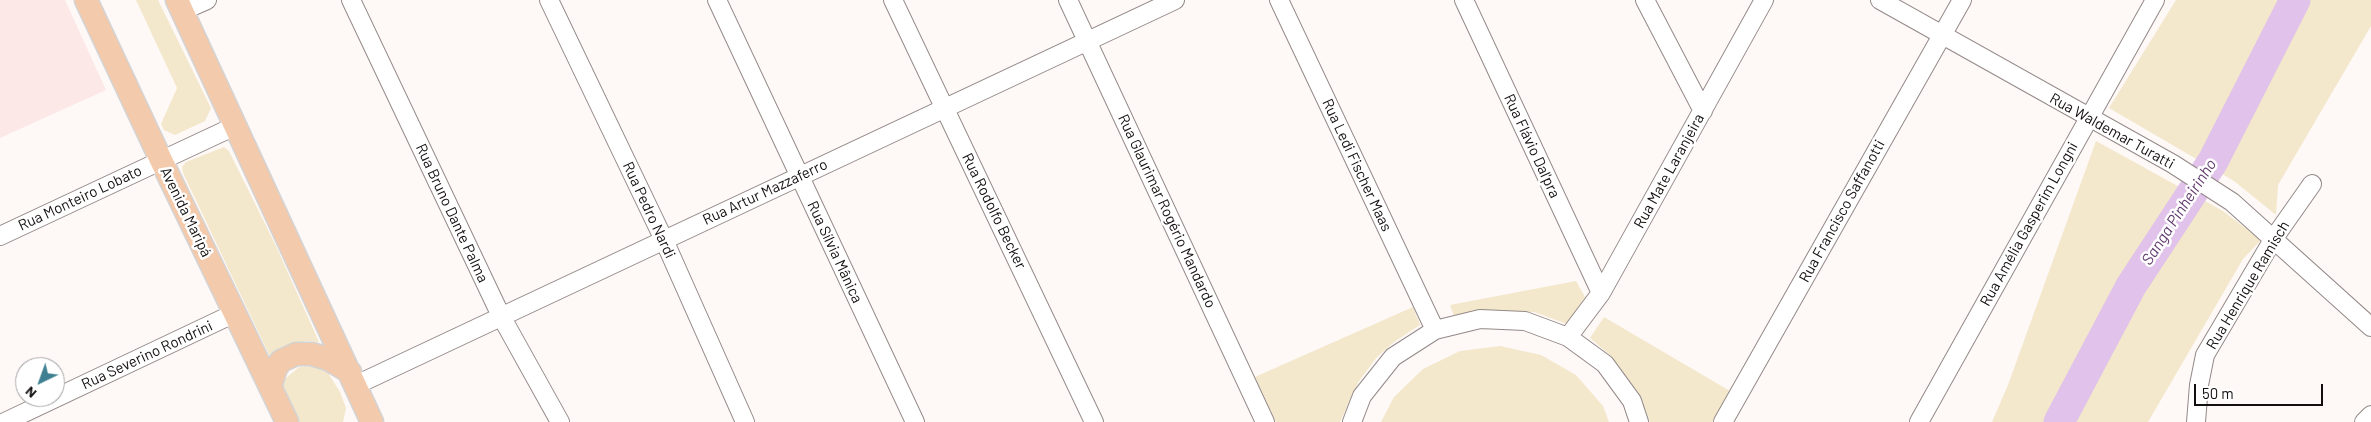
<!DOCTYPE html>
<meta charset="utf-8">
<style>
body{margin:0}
#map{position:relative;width:2371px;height:422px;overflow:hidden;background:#fef8f7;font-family:Barlow,sans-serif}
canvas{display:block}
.north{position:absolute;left:15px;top:357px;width:50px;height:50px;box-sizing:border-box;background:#fff;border:1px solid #a09f9f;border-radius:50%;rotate:222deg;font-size:14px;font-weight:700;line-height:20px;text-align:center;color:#120f0e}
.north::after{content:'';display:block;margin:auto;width:18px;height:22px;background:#3e8091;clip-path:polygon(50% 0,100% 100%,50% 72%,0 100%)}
.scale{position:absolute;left:2194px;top:384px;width:129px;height:22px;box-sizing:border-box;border:2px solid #120f0e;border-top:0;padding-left:6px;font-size:15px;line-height:18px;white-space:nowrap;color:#120f0e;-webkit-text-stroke:4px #fff;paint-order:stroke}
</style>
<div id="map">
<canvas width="2371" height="422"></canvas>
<div class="north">N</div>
<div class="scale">50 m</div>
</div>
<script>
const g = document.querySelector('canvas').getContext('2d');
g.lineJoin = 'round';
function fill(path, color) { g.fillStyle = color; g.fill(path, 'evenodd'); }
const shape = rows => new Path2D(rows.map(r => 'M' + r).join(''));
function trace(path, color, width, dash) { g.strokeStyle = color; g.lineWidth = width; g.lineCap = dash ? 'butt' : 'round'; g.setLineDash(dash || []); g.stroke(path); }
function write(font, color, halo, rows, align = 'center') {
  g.font = font + ' Barlow,sans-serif'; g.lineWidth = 5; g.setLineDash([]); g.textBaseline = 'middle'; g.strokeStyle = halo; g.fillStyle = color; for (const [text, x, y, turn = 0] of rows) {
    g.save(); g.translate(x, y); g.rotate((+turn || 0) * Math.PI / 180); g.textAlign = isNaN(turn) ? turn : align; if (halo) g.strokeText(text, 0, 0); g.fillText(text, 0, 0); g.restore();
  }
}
fill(shape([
 [0,0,65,0,106,90,0,138]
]), '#fce8e7');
fill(shape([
 [136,0,158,0,211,108,205,121,175,135,164,130,161,124,177,88],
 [2176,0,2371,0,2371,26,2278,185,2276,215,2234,181,2109,108],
 [2096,141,2223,211,2261,240,2243,259,2148,422,1992,422,2008,385],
 [224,147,229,151,276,246,319,342,305,341,289,346,272,361,183,173,182,167,186,162],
 [1576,281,1585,297,1567,324,1534,312,1474,311,1454,316,1450,305],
 [1413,307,1420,325,1394,342,1377,357,1359,381,1340,422,1276,422,1255,377],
 [1604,317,1730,391,1712,422,1650,422,1640,395,1610,355,1590,338],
 [1500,346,1541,355,1576,375,1603,406,1609,422,1381,422,1394,397,1423,369,1460,351],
 [315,366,328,373,340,392,346,408,343,422,296,422,282,389,284,380,299,367]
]), '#f3e8cb');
trace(shape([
 [2059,422,2131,286,2213,161,2295,0]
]), '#e0c2ea', 31);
const minor = shape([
 [351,0,501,316,560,422],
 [549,0,664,240,745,422],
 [717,0,915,422],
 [893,0,1094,422],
 [1068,0,1265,422],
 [1279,0,1435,330],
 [1464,0,1601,293],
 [1645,0,1703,111],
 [1880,0,2173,164,2232,202,2371,327],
 [182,11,207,0],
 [0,236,235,126],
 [1568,337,1601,293,1764,0],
 [356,385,1175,0],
 [5,422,235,313],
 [1352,422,1362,396,1393,357,1435,330,1480,319,1525,321,1568,337,1605,364,1632,401,1639,422],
 [1723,422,1962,0],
 [1919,422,2155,0],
 [2196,422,2199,385,2205,355,2274,238,2312,184],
 [2364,422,2371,415]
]);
const major = shape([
 [86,0,161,160,287,422],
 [177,0,372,422],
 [270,387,276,368,281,361,296,354,312,354,328,359,350,372]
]);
trace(minor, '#938988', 20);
trace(major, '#d4d4d4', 25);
trace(minor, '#fff', 18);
trace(major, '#f3caac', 22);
write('15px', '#120f0e', '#fff', [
 ["Rua Waldemar Turatti",2112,131,29],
 ["Rua Flávio Dal'pra",1532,146,65],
 ["Rua Ledi Fischer Maas",1357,165,65],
 ["Rua Mate Laranjeira",1669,171,-61],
 ["Rua Artur Mazzaferro",765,192,-25],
 ["Rua Monteiro Lobato",80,198,-25],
 ["Rua Pedro Nardi",649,210,65],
 ["Rua Rodolfo Becker",994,211,64],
 ["Rua Glaurimar Rogério Mandardo",1167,211,65],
 ["Rua Francisco Saffanotti",1842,211,-61],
 ["Avenida Maripá",186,212,64],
 ["Rua Bruno Dante Palma",452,213,65],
 ["Rua Amélia Gasperim Longni",2029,224,-61],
 ["Rua Sílvia Mânica",835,252,65],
 ["Rua Henrique Ramisch",2248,285,-59],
 ["Rua Severino Rondrini",147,355,-25]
]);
write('italic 16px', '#603a6d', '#fff', [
 ["Sanga Pinheirinho",2179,212,-57]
]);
</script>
